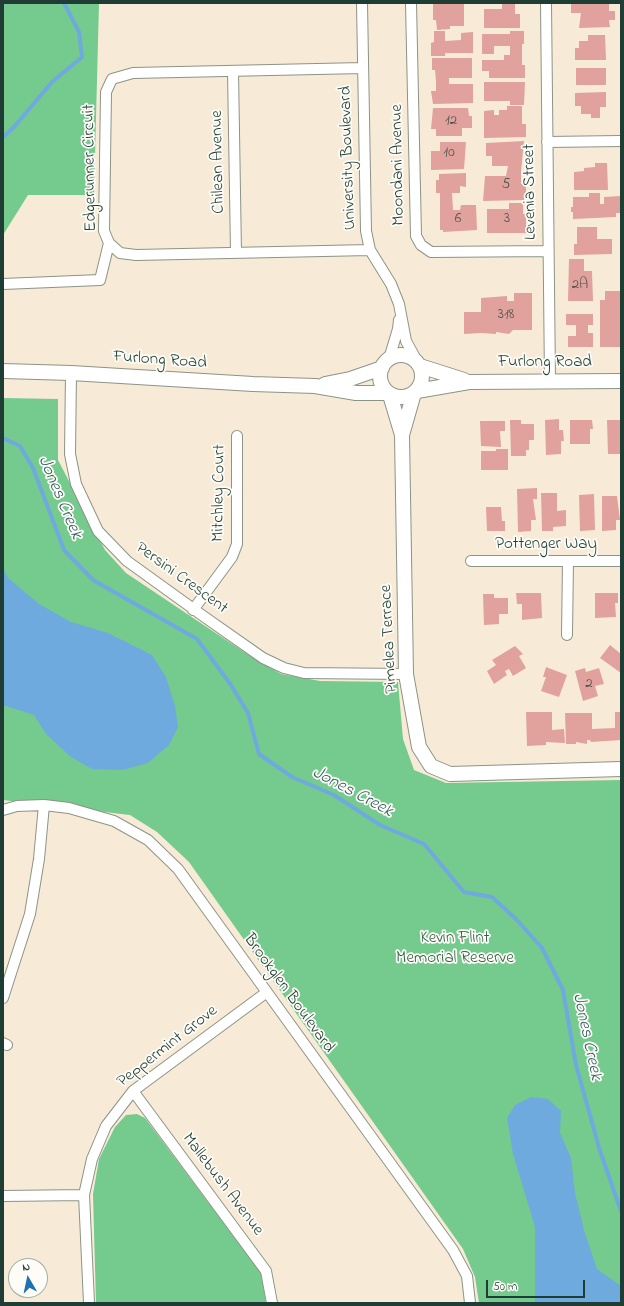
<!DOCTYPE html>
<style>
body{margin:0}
#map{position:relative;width:624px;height:1306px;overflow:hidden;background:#f7ebd7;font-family:"Indie Flower",sans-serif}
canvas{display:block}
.frame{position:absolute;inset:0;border:4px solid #1f3d34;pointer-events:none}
.north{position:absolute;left:8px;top:1258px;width:40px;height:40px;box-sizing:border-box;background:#fdfcf7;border:1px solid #a4b0a9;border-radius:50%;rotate:351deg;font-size:11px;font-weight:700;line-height:16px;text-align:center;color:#1f3d34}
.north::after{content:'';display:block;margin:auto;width:14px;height:18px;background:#1f6fb2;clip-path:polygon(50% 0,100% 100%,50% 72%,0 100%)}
.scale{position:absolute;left:486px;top:1280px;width:99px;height:18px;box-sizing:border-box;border:2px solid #1f3d34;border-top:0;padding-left:5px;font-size:12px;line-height:14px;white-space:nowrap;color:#1f3d34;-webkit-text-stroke:3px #fdfcf7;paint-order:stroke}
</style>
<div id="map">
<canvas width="624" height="1306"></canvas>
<div class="frame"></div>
<div class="north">N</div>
<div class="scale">50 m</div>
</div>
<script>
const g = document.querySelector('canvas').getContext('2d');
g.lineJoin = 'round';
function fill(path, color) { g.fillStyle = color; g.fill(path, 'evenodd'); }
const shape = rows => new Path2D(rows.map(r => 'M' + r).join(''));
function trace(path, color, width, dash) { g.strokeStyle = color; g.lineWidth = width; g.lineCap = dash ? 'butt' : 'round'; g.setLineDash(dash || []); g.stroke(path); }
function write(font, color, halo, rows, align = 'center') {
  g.font = font + ' "Indie Flower",sans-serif'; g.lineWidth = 3.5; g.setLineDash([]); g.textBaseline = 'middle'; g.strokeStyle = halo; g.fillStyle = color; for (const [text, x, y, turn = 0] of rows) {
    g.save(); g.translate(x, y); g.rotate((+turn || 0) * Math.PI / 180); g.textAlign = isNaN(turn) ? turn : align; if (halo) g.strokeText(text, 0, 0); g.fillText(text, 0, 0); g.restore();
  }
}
fill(shape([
 [3,3,99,3,94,195,28,195,3,235],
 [3,398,58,399,58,460,105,550,126,573,247,654,281,674,320,681,398,682,403,739,414,770,446,783,621,780,621,1303,479,1303,475,1277,463,1249,189,862,157,832,130,815,3,800],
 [137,1114,145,1118,261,1273,266,1303,96,1303,93,1194,99,1159,115,1127,126,1115]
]), '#75ca8d');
fill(shape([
 [3,568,8,578,39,604,71,622,108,633,152,655,166,677,175,706,178,727,169,745,148,763,122,770,92,769,71,757,46,734,34,715,3,705],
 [531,1097,548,1099,561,1111,560,1133,571,1158,575,1193,584,1230,597,1269,621,1286,621,1303,535,1303,535,1227,513,1154,507,1118,515,1105]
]), '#6faadf');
trace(shape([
 [3,137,14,127,52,82,82,57,79,32,64,3],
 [3,438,20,446,33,468,64,550,93,580,197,639,231,685,248,713,259,754,292,777,334,795,380,825,424,844,464,892,492,897,517,920,542,948,563,990,576,1065,600,1151,621,1211]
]), '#6faadf', 4);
fill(shape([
 [433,3,464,3,464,26,450,26,450,29,437,30,436,20,433,20],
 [502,3,515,3,515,14,520,14,520,28,484,28,484,9,502,9],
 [571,3,609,4,609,11,615,11,615,20,609,20,610,27,579,28,581,13,571,13],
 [434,31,445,31,445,41,461,40,461,33,473,32,473,53,445,53,445,56,431,56,431,43,434,42],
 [510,31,524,31,524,44,522,44,522,65,525,65,525,78,489,78,489,71,482,71,482,60,504,60,504,55,510,55,510,46,494,46,494,54,482,54,482,34,510,34],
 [588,35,605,35,606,60,575,60,575,48,579,48,579,41,588,41],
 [432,58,472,58,472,78,449,78,449,84,473,84,473,103,433,104,431,91,436,91,436,81,435,70,432,70],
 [576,68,606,68,606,85,576,85],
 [484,82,525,82,524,105,510,105,510,101,484,101],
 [606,92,606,107,600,107,600,118,591,118,591,114,581,114,581,106,575,106,575,93],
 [507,106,522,106,522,124,526,124,526,137,484,138,484,111,494,110,494,115,499,115,499,110,507,110],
 [433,108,468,108,469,116,472,116,472,128,462,128,462,136,436,136,436,129,431,129],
 [524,141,521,171,521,184,526,184,526,195,524,195,524,200,483,201,485,176,506,176,508,166,492,166,492,156,486,156,486,143],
 [440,142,466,142,464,169,431,170,431,151,440,151],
 [595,163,607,163,608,190,574,190,574,172,584,171,584,168,595,167],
 [466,173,466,187,460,186,460,193,452,193,453,210,460,210,461,205,476,205,477,230,443,232,443,230,440,230,440,193,436,193,436,180,439,180,439,174],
 [589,193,600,193,600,204,604,204,604,197,621,196,621,209,620,213,616,213,616,217,573,219,573,212,571,212,571,207,573,207,573,197,589,197],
 [509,203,523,203,523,214,526,214,526,233,487,233,487,209,509,209],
 [577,227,597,227,597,239,612,239,612,254,574,255,574,244,577,244],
 [569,259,584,259,584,271,592,271,593,301,568,301],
 [605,291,621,291,621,347,600,347,600,300,605,300],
 [514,293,532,293,532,330,513,330,509,334,496,332,496,334,481,333,464,334,464,312,481,312,481,298,507,296,507,301,514,301],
 [566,314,593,314,593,325,588,325,588,333,593,333,593,347,568,347,568,336,576,336,576,325,566,325],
 [559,419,559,430,563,430,564,441,561,441,561,454,546,455,545,420],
 [510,420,521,420,521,424,534,424,534,440,529,440,529,450,526,450,526,456,511,456],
 [570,420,592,420,593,429,590,429,590,444,570,444],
 [607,420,621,420,621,454,608,454],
 [480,421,505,421,505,431,500,431,501,447,481,446],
 [496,449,508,449,508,470,481,470,481,451,496,451],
 [537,488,537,499,533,499,536,520,531,520,531,531,518,532,517,489],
 [541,493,557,493,557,511,566,510,566,526,553,527,553,531,542,531],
 [594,494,595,530,580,531,579,495],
 [602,496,617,496,620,520,616,520,616,530,602,531],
 [486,507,501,507,502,521,505,521,505,531,487,531],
 [516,593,541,593,542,618,522,620,522,604,517,604],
 [595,593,618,593,618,603,615,603,616,617,595,618],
 [483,594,494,594,494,598,508,598,508,614,499,614,499,624,484,625],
 [610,645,621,654,621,673,600,658],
 [515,646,523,654,519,656,526,668,513,676,509,669,505,671,507,675,494,684,487,671,496,665,492,660],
 [546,667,567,675,559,697,541,691,546,677,543,677],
 [585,668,586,672,599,668,604,684,595,686,598,696,583,701,575,671],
 [526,712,552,712,552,730,564,729,565,743,546,742,546,745,527,746],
 [615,712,621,712,621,740,591,742,590,740,587,740,587,744,576,742,576,744,566,744,565,713,592,713,592,729,615,728]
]), '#e1a19c');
const street = shape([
 [362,3,366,231,370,250,391,284,399,304,406,341,418,363],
 [411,3,416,236,421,245,431,252,548,251],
 [546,3,550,381],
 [363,68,133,73,112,79,106,92,104,231,109,243,120,253,136,255,370,250],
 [233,71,236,253],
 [547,142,621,141],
 [3,284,100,280,109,243],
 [389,359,398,329,399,320],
 [71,373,70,454,76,484,98,531,127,561,206,618,263,658,284,668,304,673,406,674],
 [471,561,621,561],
 [193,610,232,557,237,544,237,436],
 [567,635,568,561],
 [3,810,17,806,44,805,69,808,114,821,148,840,178,869,453,1250,467,1276,470,1303],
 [3,998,30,914,39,859,44,805],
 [3,1043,7,1045],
 [133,1091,266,1271,272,1303],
 [3,1196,84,1195],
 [89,1303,84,1195,92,1159,106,1126,133,1091,267,992]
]);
const secondary = shape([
 '380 376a21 21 0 1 1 42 0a21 21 0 1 1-42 0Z',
 [420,366,464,380],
 [3,371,71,373,253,384,315,386,356,393,387,393],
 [325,384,350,379,382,368],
 [417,391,469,382,621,381],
 [390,395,402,435,406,674,419,747,431,766,450,774,621,769],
 [402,435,414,393]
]);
trace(street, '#8b9486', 12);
trace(secondary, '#8b9486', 16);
trace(street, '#fff', 10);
trace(secondary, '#fff', 14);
write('15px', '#50564e', null, [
 ["12",451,122],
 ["10",449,154],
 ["5",506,186],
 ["6",458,220],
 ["3",507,220],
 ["2A",580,286],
 ["318",506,316],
 ["2",589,685]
]);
write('17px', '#1f3d34', '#fdfcf7', [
 ["University Boulevard",349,158,-92],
 ["Chilean Avenue",219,162,-91],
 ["Moondani Avenue",399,165,-91],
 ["Edgerunner Circuit",91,168,-91],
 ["Levenia Street",531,192,-91],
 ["Furlong Road",160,361,4],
 ["Furlong Road",545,363],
 ["Mitchley Court",220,493,-89],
 ["Pottenger Way",546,545],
 ["Persini Crescent",181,579,36],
 ["Pimelea Terrace",390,639,-93],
 ["Brookglen Boulevard",288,994,54],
 ["Peppermint Grove",168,1047,-38],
 ["Mallebush Avenue",222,1185,53]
]);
write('17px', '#34604a', '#fdfcf7', [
 ["Kevin Flint",455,939],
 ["Memorial Reserve",455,959]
]);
write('italic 18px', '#375e67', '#fdfcf7', [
 ["Jones Creek",59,498,67],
 ["Jones Creek",352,793,28],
 ["Jones Creek",586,1037,78]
]);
</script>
